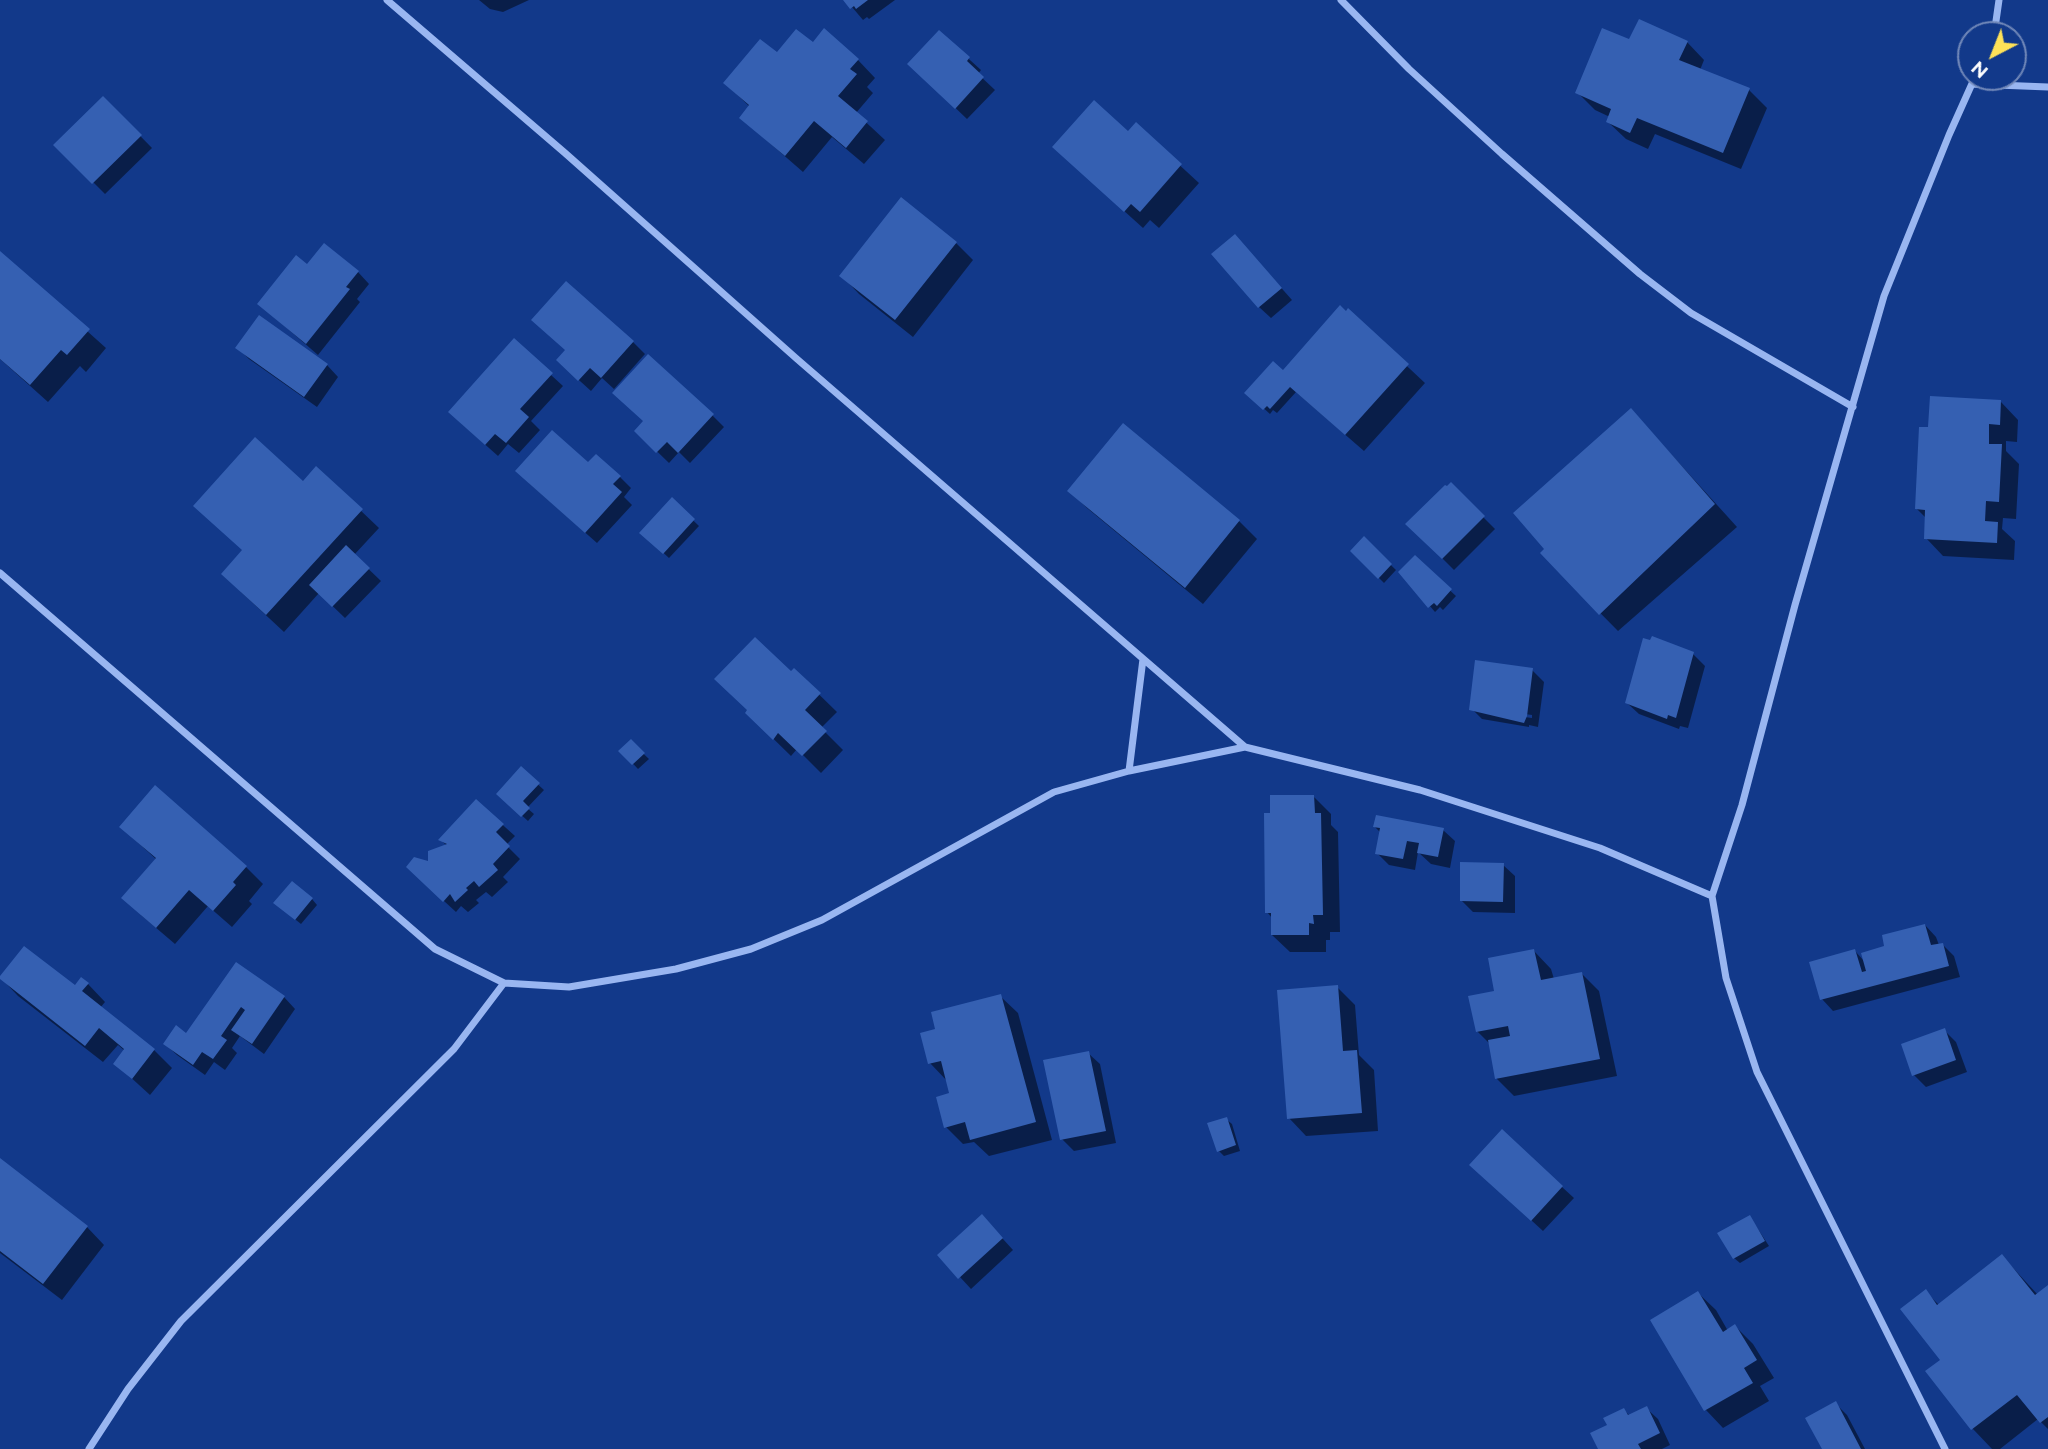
<!DOCTYPE html>
<style>
body{margin:0}
#map{position:relative;width:2048px;height:1449px;overflow:hidden;background:#12398a;font-family:Raleway,sans-serif}
canvas{display:block}
.north{position:absolute;left:1957px;top:21px;width:70px;height:70px;box-sizing:border-box;background:#12398a;border:2px solid #7188b9;border-radius:50%;rotate:222deg;font-size:19px;font-weight:700;line-height:28px;text-align:center;color:#fff}
.north::after{content:'';display:block;margin:auto;width:24px;height:32px;background:#ffe258;clip-path:polygon(50% 0,100% 100%,50% 72%,0 100%)}
</style>
<div id="map">
<canvas width="2048" height="1449"></canvas>
<div class="north">N</div>
</div>
<script>
const g = document.querySelector('canvas').getContext('2d');
g.lineJoin = 'round';
function fill(path, color) { g.fillStyle = color; g.fill(path, 'evenodd'); }
const shape = rows => new Path2D(rows.map(r => 'M' + r).join(''));
function trace(path, color, width, dash) { g.strokeStyle = color; g.lineWidth = width; g.lineCap = dash ? 'butt' : 'round'; g.setLineDash(dash || []); g.stroke(path); }
fill(shape([
 [479,0,529,0,503,12,490,9],
 [846,0,895,0,869,19,867,17,863,20],
 [939,32,981,70,978,74,995,90,967,119,921,75],
 [1630,41,1687,42,1704,60,1700,70,1749,90,1767,108,1741,169,1655,134,1648,149,1626,139,1608,122,1610,117,1595,110,1577,92],
 [813,45,858,60,875,78,867,87,873,93,856,113,885,140,864,164,832,137,803,172,741,118,750,107,725,83,777,55],
 [103,98,152,148,105,194,56,145],
 [1136,125,1199,183,1159,228,1150,220,1143,228,1072,164,1128,133],
 [956,243,973,260,913,337,859,294,842,276],
 [1246,248,1292,300,1271,318,1259,307],
 [0,253,106,348,86,372,80,366,48,402,0,359],
 [308,267,358,272,369,284,357,299,360,302,318,355,259,304],
 [1348,311,1425,383,1364,451,1296,392,1277,413,1273,410,1270,414,1247,393,1283,372],
 [633,342,645,354,614,389,602,378,591,391,570,372],
 [238,348,327,365,338,377,317,407,249,359],
 [551,375,563,386,531,421,540,430,519,453,508,444,498,456,462,424],
 [2001,402,2018,420,2017,442,2006,441,2006,451,2019,464,2016,519,2003,518,2002,529,2015,541,2014,560,1943,556,1926,538,1926,518,1916,508,1930,429],
 [1631,410,1737,527,1618,631,1542,554],
 [712,415,724,427,690,463,679,452,669,463,636,431],
 [1123,425,1239,521,1257,539,1203,604,1087,508,1070,491],
 [588,465,620,477,631,488,624,497,632,505,597,543,529,483],
 [316,468,379,528,354,555,381,581,345,618,319,593,284,632,241,592,244,551],
 [1451,485,1495,529,1454,570,1408,524],
 [672,500,699,526,669,558,642,533],
 [1364,539,1396,570,1384,583,1352,551],
 [1415,558,1456,596,1443,610,1440,607,1435,612,1401,572],
 [1652,642,1693,654,1705,666,1688,728,1680,726,1679,729,1639,714,1627,703],
 [794,670,837,712,821,728,843,750,821,773,797,749,791,756,747,713],
 [1532,670,1544,682,1538,727,1529,725,1529,727,1482,719,1470,707],
 [1481,708,1532,715,1532,718,1481,711],
 [631,742,649,759,638,769,621,751],
 [521,769,544,790,527,808,534,814,528,821,498,794],
 [1313,796,1331,814,1331,825,1338,832,1340,932,1330,932,1330,940,1326,940,1326,952,1290,952,1272,935,1272,918,1267,912],
 [476,801,515,836,506,845,520,859,503,877,508,882,492,897,486,892,476,900,479,903,468,912,461,906,456,912,420,879,429,863,447,846,441,840],
 [121,827,246,867,263,884,249,901,252,904,232,927,208,906,175,944,141,915,157,860],
 [1375,827,1443,830,1455,841,1450,868,1431,864,1418,852,1415,870,1389,865,1377,853,1381,833],
 [1503,865,1515,876,1515,913,1473,912,1461,900],
 [312,899,317,905,301,924,281,908],
 [1925,925,1936,937,1939,945,1942,944,1954,956,1960,977,1833,1011,1822,999,1855,951,1865,962],
 [1534,951,1551,969,1554,979,1582,974,1599,991,1617,1076,1514,1096,1497,1079,1490,1044,1477,1031,1496,992],
 [237,964,284,997,295,1009,264,1054,240,1036,232,1048,237,1053,225,1070,214,1062,205,1075,177,1055,165,1044,186,1035],
 [1,978,75,988,88,984,105,1002,100,1008,154,1050,172,1068,150,1095,115,1063,125,1051,118,1045,103,1062,18,996],
 [1337,987,1355,1005,1359,1055,1374,1070,1378,1131,1306,1136,1289,1118],
 [1000,996,1018,1013,1052,1140,989,1156,974,1142,963,1144,946,1127,952,1095,948,1082,930,1063,938,1030],
 [1944,1030,1956,1042,1967,1072,1926,1087,1914,1075],
 [1088,1053,1100,1064,1116,1143,1074,1151,1062,1139],
 [1226,1119,1232,1124,1240,1151,1224,1156,1219,1151],
 [0,1161,87,1227,104,1245,62,1300,0,1253],
 [1483,1176,1562,1187,1574,1198,1543,1231],
 [1750,1217,1769,1246,1740,1263,1734,1258],
 [993,1228,1013,1250,971,1289,960,1277],
 [2002,1256,2038,1295,2048,1287,2048,1429,2038,1419,2000,1449,1992,1449,1973,1429,1927,1372,1943,1360,1926,1292,1939,1305],
 [1698,1293,1716,1310,1728,1331,1735,1326,1753,1344,1774,1378,1760,1386,1769,1401,1723,1428,1706,1410,1652,1320],
 [1836,1404,1847,1415,1865,1449,1824,1449],
 [1646,1408,1658,1419,1670,1445,1662,1449,1600,1449,1609,1426,1624,1410,1630,1416]
]), '#0007');
fill(shape([
 [843,0,868,0,856,9,854,6,850,9],
 [1639,19,1688,41,1679,60,1750,88,1723,153,1637,118,1630,133,1606,122,1611,109,1575,93,1602,28,1629,39],
 [824,28,859,59,850,69,857,74,838,96,868,121,846,148,814,121,785,156,739,118,749,105,723,83,760,39,777,52,796,29,813,42],
 [939,30,970,57,967,61,984,77,955,109,907,64],
 [103,96,142,135,92,184,53,145],
 [1094,100,1128,131,1136,122,1182,164,1140,212,1131,204,1124,212,1052,147],
 [901,197,957,242,895,320,839,276],
 [1235,234,1282,288,1258,308,1211,254],
 [324,243,359,271,346,287,350,289,306,344,257,304,296,255,307,264],
 [0,251,90,329,67,355,61,350,30,385,0,359],
 [566,281,634,341,601,378,590,368,578,381,556,360,565,350,531,320],
 [1340,305,1346,311,1348,308,1409,364,1345,435,1290,387,1270,409,1267,406,1263,410,1244,393,1273,361,1283,370],
 [259,315,328,364,304,397,235,348],
 [514,338,553,373,520,409,529,417,506,443,495,434,485,445,448,412],
 [648,354,714,414,678,453,667,442,656,453,634,431,643,421,612,393],
 [1930,396,2001,400,2000,425,1989,424,1989,444,2002,444,1999,502,1986,501,1985,521,1998,522,1997,543,1924,539,1925,510,1915,509,1919,427,1928,427],
 [1631,408,1715,504,1599,615,1540,553,1544,549,1513,513],
 [1123,423,1240,520,1185,588,1067,491],
 [552,430,588,462,596,454,621,476,613,484,622,492,585,533,515,471],
 [255,437,303,481,316,466,363,509,266,615,221,574,242,550,193,506],
 [1451,482,1485,516,1442,559,1405,524,1445,485,1447,486],
 [672,497,695,519,663,554,639,533],
 [1364,536,1392,564,1378,579,1350,551],
 [346,545,370,568,332,607,309,585],
 [1415,555,1452,589,1437,606,1434,603,1428,608,1398,572],
 [1652,636,1694,652,1676,718,1668,715,1667,719,1625,703,1643,638,1650,640],
 [755,637,791,671,794,668,821,693,805,710,827,731,802,756,778,733,773,740,745,713,747,710,714,679],
 [1475,660,1533,668,1527,716,1524,723,1469,710],
 [631,739,645,753,632,765,618,751],
 [521,766,540,783,523,801,530,808,521,817,496,794],
 [155,785,247,866,233,882,236,885,213,911,189,890,156,928,121,898,156,858,119,827],
 [1270,795,1314,795,1315,813,1321,813,1323,915,1313,915,1314,924,1309,923,1309,935,1271,935,1271,913,1265,913,1264,813,1270,813],
 [476,799,504,824,496,832,510,846,493,864,498,870,479,887,474,881,466,888,468,890,455,902,450,894,443,902,406,867,414,857,428,861,428,851,447,844,438,840],
 [1376,815,1444,828,1438,857,1417,853,1419,843,1407,841,1403,859,1375,854,1380,828,1373,827],
 [1460,862,1504,863,1503,902,1460,901],
 [292,881,313,898,295,920,273,903],
 [1925,924,1931,945,1943,943,1949,966,1820,1000,1809,962,1855,949,1862,972,1866,971,1861,953,1884,946,1882,935],
 [24,946,75,985,81,977,89,983,82,991,155,1049,132,1079,113,1064,124,1049,99,1028,85,1046,0,979,0,976],
 [1534,949,1541,980,1582,972,1600,1059,1495,1079,1488,1040,1510,1036,1508,1026,1476,1032,1468,996,1494,991,1488,958],
 [236,962,285,996,252,1044,231,1030,245,1010,241,1007,221,1036,227,1040,213,1059,202,1052,193,1065,163,1044,176,1025,186,1033],
 [1338,985,1343,1051,1357,1050,1362,1113,1287,1119,1277,990],
 [1001,994,1036,1122,970,1140,965,1122,944,1128,936,1097,949,1093,941,1061,928,1064,920,1033,935,1029,931,1012],
 [1945,1028,1956,1060,1912,1076,1901,1044],
 [1089,1051,1106,1131,1060,1140,1043,1060],
 [1227,1117,1236,1145,1217,1152,1207,1123],
 [1502,1129,1563,1186,1531,1221,1469,1165],
 [0,1158,88,1226,43,1284,0,1251],
 [982,1214,1003,1238,958,1279,937,1255],
 [1750,1215,1765,1241,1733,1259,1717,1233],
 [2002,1254,2035,1295,2048,1285,2048,1417,2040,1423,2017,1395,1971,1430,1925,1371,1940,1360,1900,1309,1926,1289,1937,1305],
 [1698,1291,1723,1332,1735,1324,1757,1360,1744,1368,1753,1383,1704,1411,1650,1320],
 [1836,1401,1861,1449,1822,1449,1805,1418],
 [1647,1406,1660,1433,1638,1444,1641,1449,1598,1449,1590,1433,1607,1425,1603,1418,1624,1408,1628,1415]
]), '#3560b2');
trace(shape([
 [387,0,565,153,797,359,1245,747],
 [1341,0,1409,69,1502,154,1640,274,1691,313,1853,407],
 [1994,35,1999,0],
 [1972,84,2048,87],
 [0,573,435,949,504,983,569,987,676,969,751,949,822,920,1054,792,1129,771,1245,747,1420,790,1600,848,1712,896,1726,978,1757,1072,1945,1449],
 [1129,771,1143,659],
 [1712,896,1742,805,1795,605,1884,296,1949,135,1975,77],
 [89,1449,128,1389,181,1321,454,1049,504,983]
]), '#99b6f1', 7);
</script>
